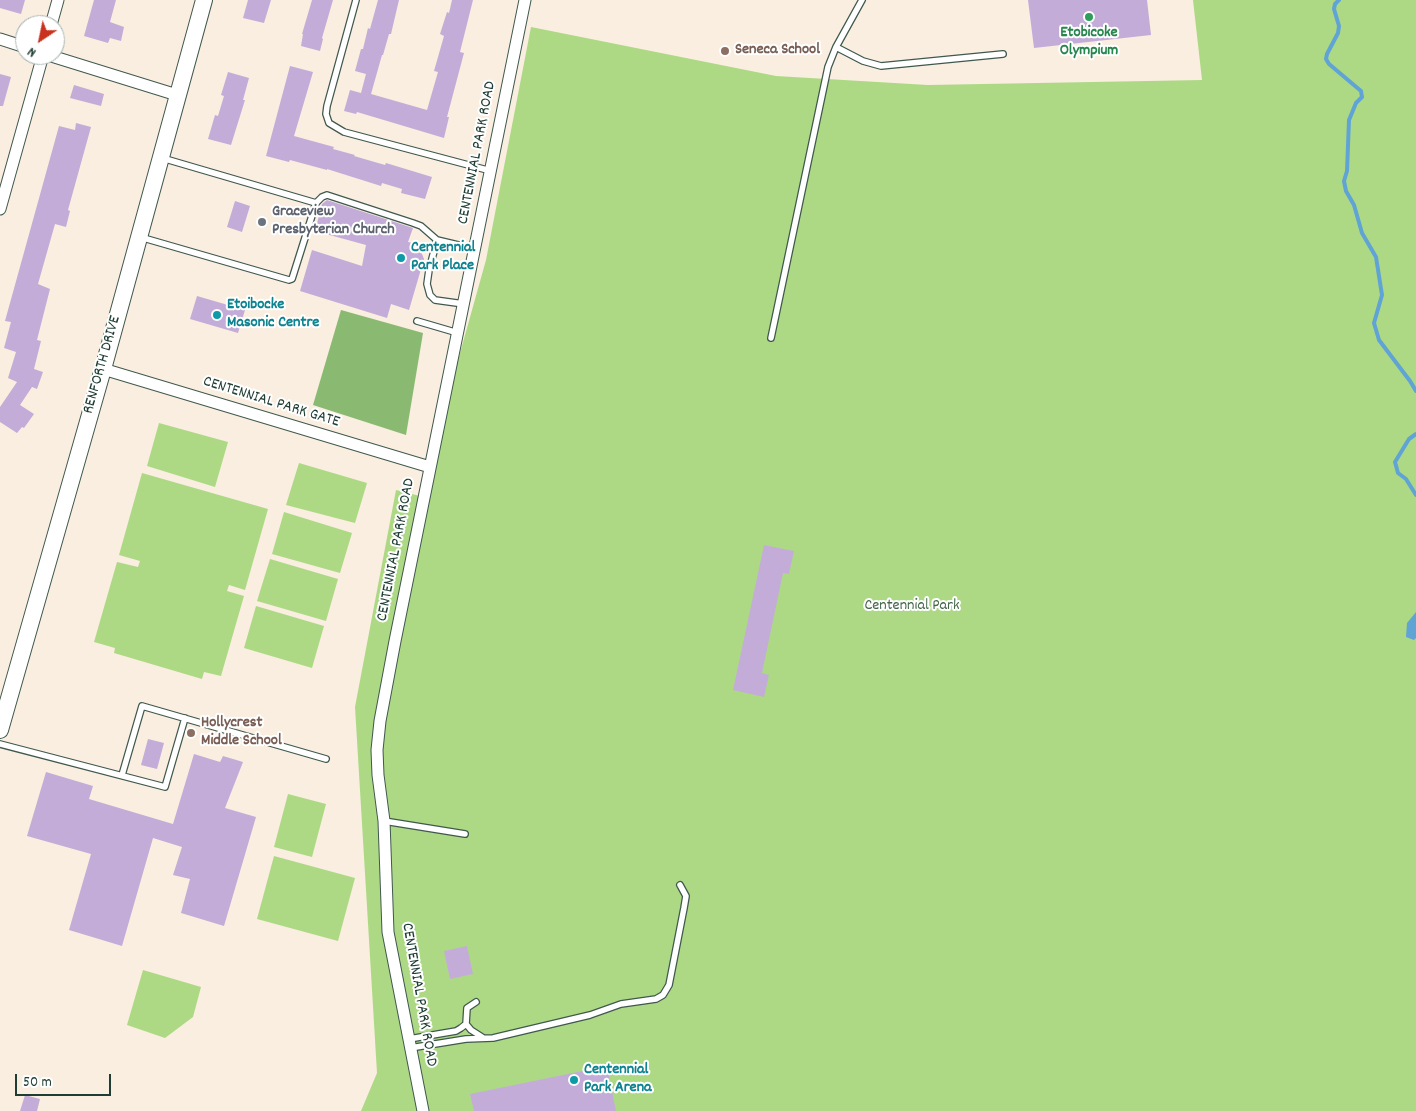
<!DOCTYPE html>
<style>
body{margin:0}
#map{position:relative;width:1416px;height:1111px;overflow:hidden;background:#f9eedf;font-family:Dekko,sans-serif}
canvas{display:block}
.north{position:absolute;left:15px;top:15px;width:50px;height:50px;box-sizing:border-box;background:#fff;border:1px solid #a5b1ae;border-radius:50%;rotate:214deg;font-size:14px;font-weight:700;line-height:20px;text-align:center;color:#1f3d34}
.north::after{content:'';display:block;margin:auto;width:18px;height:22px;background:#c8321e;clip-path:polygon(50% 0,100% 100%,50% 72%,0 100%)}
.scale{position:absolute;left:15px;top:1074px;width:96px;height:22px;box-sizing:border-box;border:2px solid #1f3d34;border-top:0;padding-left:6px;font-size:15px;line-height:18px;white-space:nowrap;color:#1f3d34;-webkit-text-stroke:4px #fff;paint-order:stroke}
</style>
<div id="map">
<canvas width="1416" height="1111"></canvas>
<div class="north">N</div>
<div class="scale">50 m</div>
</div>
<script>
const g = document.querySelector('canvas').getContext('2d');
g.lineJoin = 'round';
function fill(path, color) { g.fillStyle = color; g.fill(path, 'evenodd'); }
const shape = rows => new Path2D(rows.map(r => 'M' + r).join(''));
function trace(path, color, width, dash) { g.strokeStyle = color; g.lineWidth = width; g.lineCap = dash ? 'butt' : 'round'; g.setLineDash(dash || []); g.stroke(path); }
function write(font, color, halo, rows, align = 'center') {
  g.font = font + ' Dekko,sans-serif'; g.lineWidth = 4; g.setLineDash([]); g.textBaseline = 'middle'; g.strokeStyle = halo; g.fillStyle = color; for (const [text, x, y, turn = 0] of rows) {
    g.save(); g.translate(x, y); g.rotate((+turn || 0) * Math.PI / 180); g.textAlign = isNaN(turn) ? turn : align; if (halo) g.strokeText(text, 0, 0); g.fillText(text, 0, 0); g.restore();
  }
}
fill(shape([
 [1193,0,1416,0,1416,1111,361,1111,377,1073,355,707,396,490,420,496,486,260,531,27,776,76,928,85,1202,80],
 [159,423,228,442,215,487,147,466],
 [299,463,367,483,355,523,286,505],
 [142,473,268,509,245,590,229,585,227,591,244,596,221,676,204,672,202,679,114,653,115,648,94,642,117,562,138,567,140,561,119,555],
 [284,512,352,533,340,573,272,554],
 [270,559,338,579,326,621,257,601],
 [256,606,324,626,312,668,244,648],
 [288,794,326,804,312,857,274,847],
 [274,856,355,878,338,941,257,919],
 [143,970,201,987,193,1017,165,1038,127,1025]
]), '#add985');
fill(shape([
 [341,310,423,333,406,435,313,405]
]), '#8ab972');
fill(shape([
 [1416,612,1416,638,1414,640,1406,637,1407,623]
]), '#60a3d5');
trace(shape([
 [1339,0,1335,4,1334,9,1339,26,1338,33,1327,54,1326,59,1329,64,1361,91,1362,97,1356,103,1349,120,1347,171,1344,181,1346,191,1354,205,1362,233,1376,257,1382,295,1374,323,1379,340,1410,381,1416,391],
 [1416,434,1409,439,1395,462,1398,473,1406,479,1416,495]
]), '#60a3d5', 4);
fill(shape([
 [0,0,25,0,21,14,0,8],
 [94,0,116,0,110,22,124,27,121,41,110,38,108,43,84,36],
 [248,0,271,0,264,23,243,18],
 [312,0,333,0,322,38,323,39,320,51,301,46,303,34,302,34],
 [378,0,399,0,391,34,389,34,383,55,382,55,371,94,427,110,438,72,434,71,444,36,440,34,447,12,449,13,452,0,473,0,460,52,464,53,447,117,449,117,444,138,357,112,356,114,344,111,350,90,361,93,366,74,355,71,361,49,363,49,368,28,370,29],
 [1028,0,1147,0,1151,35,1034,48],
 [290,66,313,72,294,136,334,147,333,149,355,155,354,156,385,165,386,163,432,177,425,199,401,193,402,189,382,183,381,186,327,169,327,170,290,160,289,162,266,156],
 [228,72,249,78,243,100,245,100,231,145,208,139,215,115,218,116,224,96,221,95],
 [0,74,11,77,3,106,0,106],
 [74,85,104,94,101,106,70,98],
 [76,123,91,127,68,210,70,211,66,227,55,224,38,284,50,289,37,340,41,341,34,369,43,372,37,389,32,387,20,405,34,414,24,428,22,427,17,433,0,422,0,407,17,382,8,378,16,352,4,348,11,322,5,321,59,126,75,130],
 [327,200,413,228,408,242,418,244,424,259,409,310,391,304,387,318,300,291,312,250,362,266,366,245,315,231,322,204],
 [235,201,250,206,242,232,227,227],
 [197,296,245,310,238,333,190,319],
 [764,545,794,551,789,574,783,573,762,673,769,675,764,697,733,690],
 [148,739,164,743,157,769,141,765],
 [194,754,220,762,223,756,243,762,225,808,256,817,224,926,181,913,190,879,173,875,182,847,153,838,122,946,69,930,91,854,27,836,46,772,93,786,89,799,173,824],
 [467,946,473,974,450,979,444,951],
 [607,1066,616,1111,474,1111,470,1094],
 [25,1095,40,1099,37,1111,20,1111]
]), '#c4acd8');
const lane = shape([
 [356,0,327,106,326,114,329,123,344,132,491,171],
 [836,47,863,61,881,66,1003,54],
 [162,158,316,203],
 [140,237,289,280,292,279,316,203,322,197,327,195,413,223,421,226,437,240],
 [464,304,435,300,430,295,427,284,429,270,437,240,475,249],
 [417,321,458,333],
 [771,338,828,67,836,47,862,0],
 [0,744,165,787,185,718],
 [122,775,142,706,326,759],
 [384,821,465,834],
 [466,1024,471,1030,482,1037],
 [409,1039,456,1031,461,1028,466,1024,467,1008,476,1002],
 [410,1048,466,1039,493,1038,590,1015,621,1004,656,999,663,995,669,985,684,908,686,896,680,885]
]);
const street = shape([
 [51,25,58,0],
 [0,39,25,47],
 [48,55,177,95],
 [0,209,43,55],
 [103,369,430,467],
 [423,1111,388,932,384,821,378,775,377,750,380,721,395,641,525,0]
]);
const secondary = shape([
 [0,730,103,369,204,0]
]);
trace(lane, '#40584e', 8);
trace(street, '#40584e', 13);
trace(secondary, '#40584e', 18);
trace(lane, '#fff', 5.5);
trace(street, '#fff', 11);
trace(secondary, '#fff', 16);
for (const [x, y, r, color] of [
 [1089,17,5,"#2e9e5b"],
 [725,51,5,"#8d6e63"],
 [262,222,5,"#6b7280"],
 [401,258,5,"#0f9aa8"],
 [217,315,5,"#0f9aa8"],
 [191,733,5,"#8d6e63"],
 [574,1080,5,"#0f9aa8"]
]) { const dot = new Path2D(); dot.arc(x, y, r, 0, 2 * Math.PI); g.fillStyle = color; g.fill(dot); trace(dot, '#fff', 2); }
write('bold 16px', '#27864d', '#fff', [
 ["Etobicoke",1089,34],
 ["Olympium",1089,52]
]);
write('bold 16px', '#785e54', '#fff', [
 ["Seneca School",735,51],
 ["Hollycrest",201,724],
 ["Middle School",201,742]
], 'left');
write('16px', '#1f3d34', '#fff', [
 ["CENTENNIAL PARK ROAD",478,153,-79],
 ["RENFORTH DRIVE",103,365,-74],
 ["CENTENNIAL PARK GATE",271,403,17],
 ["CENTENNIAL PARK ROAD",397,550,-79],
 ["CENTENNIAL PARK ROAD",418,995,80]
]);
write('bold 16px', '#5b616d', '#fff', [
 ["Graceview",272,213],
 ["Presbyterian Church",272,231]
], 'left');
write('bold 16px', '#0d838f', '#fff', [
 ["Centennial",411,249],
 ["Park Place",411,267],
 ["Etoibocke",227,306],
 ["Masonic Centre",227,324],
 ["Centennial",584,1071],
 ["Park Arena",584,1089]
], 'left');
write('16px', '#426448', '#fff', [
 ["Centennial Park",912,607]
]);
</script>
